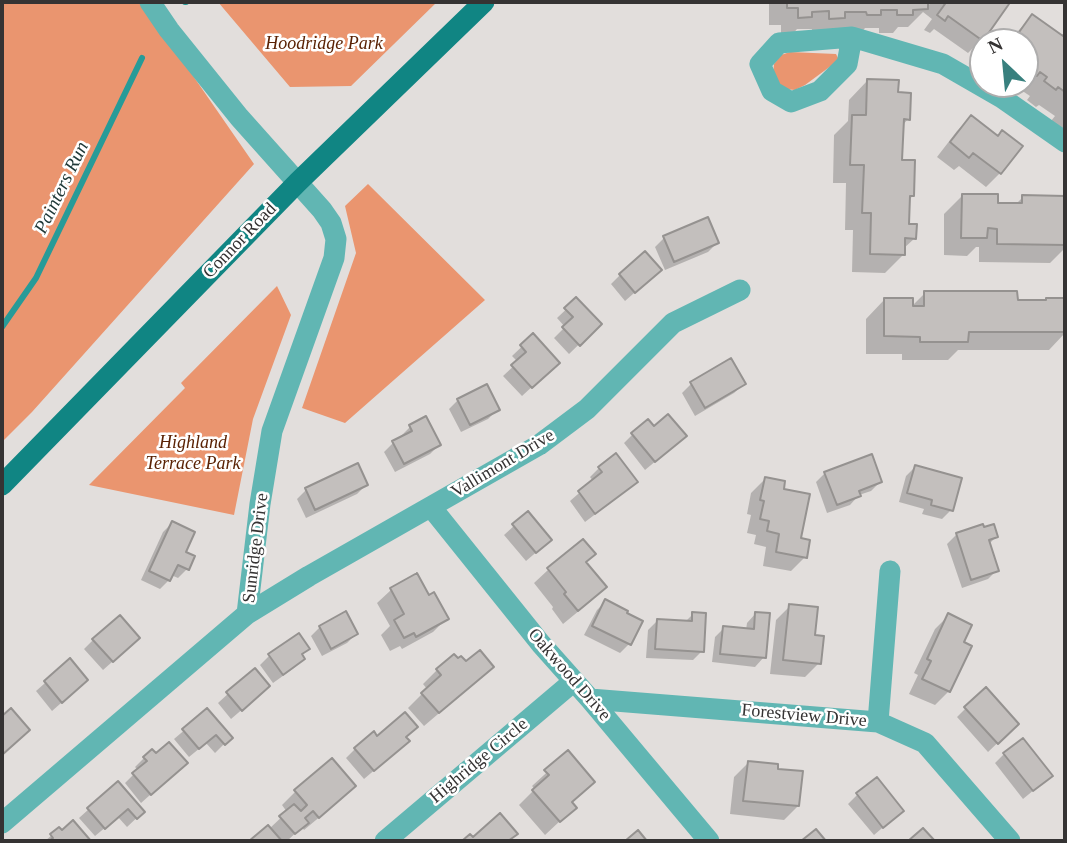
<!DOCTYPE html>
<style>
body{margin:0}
#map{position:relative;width:1067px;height:843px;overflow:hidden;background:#e2dedc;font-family:"Times New Roman",serif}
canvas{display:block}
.frame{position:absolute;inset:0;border:4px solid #353333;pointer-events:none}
.north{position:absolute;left:969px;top:28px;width:70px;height:70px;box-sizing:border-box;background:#fff;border:2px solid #aeadad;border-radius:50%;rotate:334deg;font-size:19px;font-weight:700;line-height:28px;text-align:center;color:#353333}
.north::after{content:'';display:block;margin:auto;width:24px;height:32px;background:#38807e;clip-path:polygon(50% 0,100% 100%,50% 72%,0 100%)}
</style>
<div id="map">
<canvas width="1067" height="843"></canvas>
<div class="frame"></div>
<div class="north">N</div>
</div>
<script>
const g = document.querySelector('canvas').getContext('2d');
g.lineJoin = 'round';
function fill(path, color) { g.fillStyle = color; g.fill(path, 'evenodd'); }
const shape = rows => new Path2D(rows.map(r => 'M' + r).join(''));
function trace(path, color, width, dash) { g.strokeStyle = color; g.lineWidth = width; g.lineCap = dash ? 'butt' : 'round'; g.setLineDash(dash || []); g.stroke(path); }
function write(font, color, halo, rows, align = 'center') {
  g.font = font + ' "Times New Roman",serif'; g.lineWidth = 5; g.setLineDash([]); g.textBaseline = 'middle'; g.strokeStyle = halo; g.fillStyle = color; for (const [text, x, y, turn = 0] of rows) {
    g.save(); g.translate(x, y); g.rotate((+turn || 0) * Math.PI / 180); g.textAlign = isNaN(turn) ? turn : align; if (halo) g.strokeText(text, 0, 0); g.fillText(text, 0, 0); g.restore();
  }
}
fill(shape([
 [2,2,142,2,254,164,32,412,2,442],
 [218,2,437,2,351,86,290,87],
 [790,52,836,54,839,60,805,85,795,90,784,89,773,75,774,64,781,55],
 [368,184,485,300,345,423,302,408,356,253,345,206],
 [277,286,291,315,253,419,234,515,89,485,185,388,181,383]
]), '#ea956f');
fill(shape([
 [769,2,926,2,926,9,931,2,1004,2,1007,4,982,39,968,53,934,29,930,33,924,30,932,19,923,12,908,27,898,27,893,33,879,33,879,28,865,28,861,33,812,36,812,29,797,29,792,35,781,35,781,25,769,25],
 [1032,16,1062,38,1065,37,1065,128,1064,130,1051,121,1055,116,1039,105,1036,107,1027,100,1030,96,1021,90,1018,93,1005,84,1025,84,1025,42,1008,42],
 [867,81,896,94,908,119,902,126,901,161,913,196,908,200,908,225,915,238,903,249,903,255,885,273,852,272,853,230,845,230,846,183,833,183,834,135,848,121,849,100],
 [971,117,998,138,1020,147,1000,173,986,187,959,166,954,170,937,157,957,131],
 [963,195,996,205,1015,205,1023,197,1065,198,1065,250,1063,250,1050,263,979,262,979,247,976,247,967,256,944,255,944,214],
 [664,238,717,243,708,252,665,270,655,247],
 [620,275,650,279,625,301,611,284],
 [925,293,1016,302,1044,302,1047,299,1065,299,1065,333,1049,350,958,350,948,360,902,360,902,354,866,354,866,319,884,300,911,307],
 [576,300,600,324,569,354,554,338,565,327,557,318],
 [533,336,548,372,522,396,503,376,518,362,512,356],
 [691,384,744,384,734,393,695,416,682,393],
 [458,400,497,410,488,419,461,432,449,409],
 [410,427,439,445,430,454,395,472,384,452,393,443,402,438,401,436],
 [633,434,675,445,645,470,624,443],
 [915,467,951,510,942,519,922,514,924,509,899,502,906,476],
 [599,468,635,482,626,491,585,522,570,501,593,481,590,477],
 [825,473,880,482,871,491,859,495,850,505,827,513,816,482],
 [765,479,782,490,805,557,791,571,763,566,766,547,754,544,756,535,747,533,751,515,747,514,751,493],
 [366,485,357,494,306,518,297,499,306,490],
 [527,514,540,549,526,561,504,535],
 [172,523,183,553,187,569,178,578,171,575,169,580,160,589,141,580,163,532],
 [957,534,996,537,989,544,997,570,988,579,962,588,947,544],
 [583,541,584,562,605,587,591,601,563,624,552,609,553,607,534,583,548,570],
 [391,590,428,597,447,618,433,632,402,649,400,646,390,651,381,635,390,626,377,603],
 [606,601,629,644,620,653,584,635,597,610],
 [790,606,813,637,819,663,805,677,770,674,776,620],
 [756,613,764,657,755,667,712,662,715,637,724,628,746,630,747,623],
 [693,614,702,651,693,660,646,658,648,630,657,621,684,623],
 [949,615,962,642,949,691,935,705,909,694,918,675,914,673,935,629],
 [320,627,356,634,347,643,322,656,311,636],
 [93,640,129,647,103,670,84,649],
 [308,648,301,656,303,659,294,668,273,683,260,665,269,656],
 [70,661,77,689,52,711,36,691],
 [254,670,259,695,231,719,218,703],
 [437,670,478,680,424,726,408,708,427,689,423,684],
 [966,708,1008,733,988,752,957,717],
 [207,711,230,738,215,753,206,743,189,757,174,739],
 [377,738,405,738,398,750,364,779,346,758,355,749],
 [568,753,593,782,570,803,560,821,545,835,519,805,535,789,532,786],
 [1004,754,1051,776,1023,799,995,763],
 [144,758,176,772,141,803,125,783,138,770,135,767],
 [748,763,776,770,798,806,784,820,730,814,734,777],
 [118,783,143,812,127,827,118,817,95,836,79,818],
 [296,791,340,800,304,830,302,827,287,841,252,841,268,828,269,829,287,812,282,805],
 [857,795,902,811,874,835,848,804],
 [73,823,89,841,45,841,59,829,62,833]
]), '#0003');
trace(shape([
 [185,2,186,2],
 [2,327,36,278,142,58]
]), '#279b98', 6);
const building = shape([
 [787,2,928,2,928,9,913,10,913,15,897,15,897,10,881,10,881,15,867,15,866,12,845,12,845,18,829,19,829,11,812,12,812,17,798,18,798,8,787,8,787,2],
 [941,2,1007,2,1009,4,983,41,948,16,945,21,937,15,945,4,941,2],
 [1032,14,1063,36,1064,34,1065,35,1065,92,1058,87,1056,90,1044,81,1047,77,1040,72,1037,76,1025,67,1025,42,1012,42,1032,14],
 [867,79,899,80,898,92,911,93,910,120,904,119,902,160,915,160,914,196,910,196,909,224,917,224,916,239,905,238,905,255,870,254,871,213,862,213,864,165,850,165,852,115,866,115,867,79],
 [971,115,998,136,1002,130,1023,146,1001,174,973,153,969,158,950,142,971,115],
 [962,194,998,194,998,203,1022,203,1022,195,1065,196,1065,245,997,244,997,229,988,228,987,238,961,238,962,194],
 [708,217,719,243,674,262,663,236,708,217],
 [645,251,662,270,635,293,619,274,645,251],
 [924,291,1017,291,1018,300,1046,300,1046,298,1065,298,1065,332,969,332,968,342,920,342,920,337,884,336,884,298,913,298,913,306,924,306,924,291],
 [576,297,602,324,580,346,562,327,573,317,564,308,576,297],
 [533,333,560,363,532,388,511,365,526,352,520,345,533,333],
 [731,358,746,384,705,408,690,382,731,358],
 [487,384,500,410,470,425,457,399,487,384],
 [668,414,687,436,655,462,631,433,648,419,654,426,668,414],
 [426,416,441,445,404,464,392,441,412,431,409,425,426,416],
 [616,453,638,482,595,514,578,491,602,472,598,467,616,453],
 [872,454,882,482,859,491,861,496,837,505,824,472,872,454],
 [358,463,368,485,315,510,305,488,358,463],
 [915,465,962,478,953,511,931,505,932,500,907,493,915,465],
 [765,477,785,481,784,489,810,494,801,538,810,540,807,558,776,552,779,534,767,531,769,521,760,519,764,501,760,500,765,477],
 [528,511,552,540,536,553,512,524,528,511],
 [172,521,195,532,186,552,195,556,189,570,178,565,170,581,149,571,172,521],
 [983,524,984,527,994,524,998,537,989,540,999,571,971,580,956,533,983,524],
 [583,539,596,554,586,562,607,587,578,611,564,594,566,592,547,568,583,539],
 [417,573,429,595,434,592,449,619,416,637,414,633,404,638,394,620,404,614,390,588,417,573],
 [605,599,628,611,627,613,643,621,631,645,592,626,605,599],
 [789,604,818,607,815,635,824,636,821,664,783,660,789,604],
 [346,611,358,634,331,649,319,626,346,611],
 [692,612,706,613,704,652,655,649,657,619,692,621,692,612],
 [755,612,770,613,766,658,720,654,723,626,754,629,755,612],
 [948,613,972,625,964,642,972,646,950,692,922,679,931,661,927,659,948,613],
 [120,615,140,638,113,662,92,639,120,615],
 [299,633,310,649,302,654,305,659,283,675,268,654,299,633],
 [480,650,494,667,439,713,421,693,441,675,436,669,454,654,458,658,461,656,466,661,480,650],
 [70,658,88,680,62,703,44,681,70,658],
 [255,668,270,686,242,711,226,692,255,668],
 [986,687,1019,724,998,744,964,707,986,687],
 [11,708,30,730,2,755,2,716,11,708],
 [207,708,233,738,225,745,216,735,199,749,182,729,207,708],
 [405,712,418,727,406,737,410,741,374,771,354,748,374,731,377,736,405,712],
 [1023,738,1053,776,1033,791,1003,753,1023,738],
 [169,742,188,763,151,795,132,773,147,761,143,757,152,749,156,753,169,742],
 [568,750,595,782,572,802,577,808,560,822,532,790,549,775,544,770,568,750],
 [332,758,356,786,319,818,313,811,305,818,309,823,295,834,279,816,294,804,301,811,307,805,294,790,332,758],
 [748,761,778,764,778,769,803,771,799,806,743,801,748,761],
 [877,777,904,811,883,828,856,793,877,777],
 [118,781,145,812,137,819,128,809,105,829,87,808,118,781],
 [500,813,518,834,508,841,464,841,463,840,470,834,473,837,500,813],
 [73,820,91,841,49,841,53,838,50,834,59,827,62,830,73,820],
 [268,825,282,841,249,841,268,825],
 [923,828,935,841,908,841,923,828],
 [816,829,826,841,801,841,816,829],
 [638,830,647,841,625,841,638,830]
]);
fill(building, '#c3bfbd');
trace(building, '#959290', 2);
trace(shape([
 [852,37,847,64,820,91,791,102,772,91,760,64,779,43,852,37,943,64,1002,98,1065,142],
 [431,507,541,644,590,699,709,841],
 [247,614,309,576,539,445,587,409,673,323,740,290],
 [590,699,878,722,925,743,1010,841],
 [878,722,890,571],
 [2,823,247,614,260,504,272,431,334,258,336,239,331,223,322,210,239,117,169,30,150,2],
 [385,841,574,681]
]), '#61b6b3', 21);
trace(shape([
 [2,485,298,182,484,2]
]), '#108583', 21);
write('italic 18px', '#5a2204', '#fff', [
 ["Hoodridge Park",324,44],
 ["Highland",193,443],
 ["Terrace Park",193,464]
]);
write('18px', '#353333', '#fff', [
 ["Connor Road",240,241,-46],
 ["Vallimont Drive",503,464,-31],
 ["Sunridge Drive",256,548,-83],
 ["Oakwood Drive",569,675,49],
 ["Forestview Drive",804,716,5],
 ["Highridge Circle",479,761,-40]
]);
write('italic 19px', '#203938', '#fff', [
 ["Painters Run",62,188,-64]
]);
</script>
